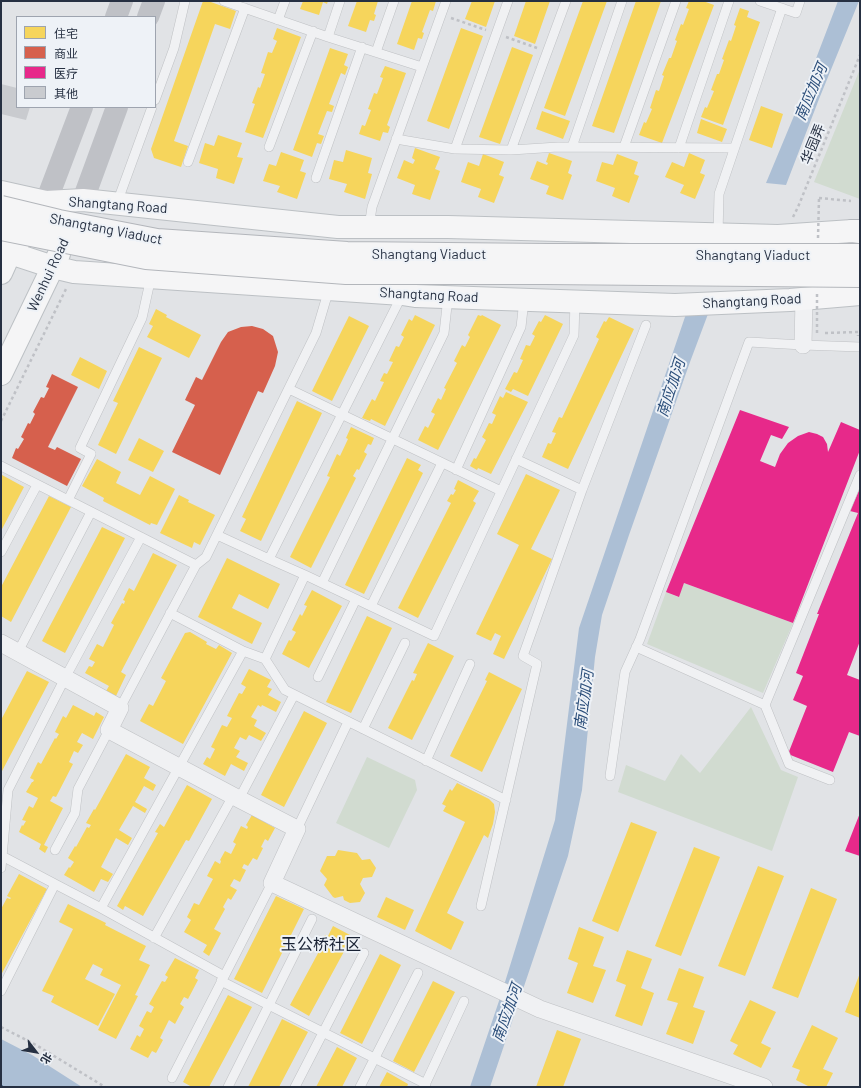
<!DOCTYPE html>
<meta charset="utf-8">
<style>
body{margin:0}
#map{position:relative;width:861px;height:1088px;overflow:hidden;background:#e1e3e6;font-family:Barlow,"Noto Sans SC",sans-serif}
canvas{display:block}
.frame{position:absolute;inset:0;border:2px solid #263042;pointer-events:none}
.legend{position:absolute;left:16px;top:16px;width:140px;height:92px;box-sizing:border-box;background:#eef2f7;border:1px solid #9ea4af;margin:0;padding:5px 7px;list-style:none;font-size:12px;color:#263042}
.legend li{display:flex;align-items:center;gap:8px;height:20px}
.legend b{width:20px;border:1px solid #9ea4af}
.north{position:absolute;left:16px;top:1032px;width:40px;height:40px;-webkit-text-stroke:3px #eef2f7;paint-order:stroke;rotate:121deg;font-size:11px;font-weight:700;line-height:16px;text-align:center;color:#263042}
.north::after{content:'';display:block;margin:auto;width:14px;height:18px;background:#263042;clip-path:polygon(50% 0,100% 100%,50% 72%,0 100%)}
</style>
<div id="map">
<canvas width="861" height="1088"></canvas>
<div class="frame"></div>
<ul class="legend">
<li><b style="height:11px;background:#f6d55c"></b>住宅</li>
<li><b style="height:11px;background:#d6604d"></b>商业</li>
<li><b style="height:11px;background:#e7298a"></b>医疗</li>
<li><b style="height:11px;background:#c9cbcf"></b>其他</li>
</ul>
<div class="north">北</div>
</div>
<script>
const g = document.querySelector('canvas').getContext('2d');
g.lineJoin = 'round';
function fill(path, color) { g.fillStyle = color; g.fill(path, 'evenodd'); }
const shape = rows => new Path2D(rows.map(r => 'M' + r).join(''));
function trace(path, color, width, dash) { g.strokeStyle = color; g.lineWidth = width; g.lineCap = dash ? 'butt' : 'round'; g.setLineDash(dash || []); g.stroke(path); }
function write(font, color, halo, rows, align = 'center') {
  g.font = font + ' Barlow,"Noto Sans SC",sans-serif'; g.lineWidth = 4; g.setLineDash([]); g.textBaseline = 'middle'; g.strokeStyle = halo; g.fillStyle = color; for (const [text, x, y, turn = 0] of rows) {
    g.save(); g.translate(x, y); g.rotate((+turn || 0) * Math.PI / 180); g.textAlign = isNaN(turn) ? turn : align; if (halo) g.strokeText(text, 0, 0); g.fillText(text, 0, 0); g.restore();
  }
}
fill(shape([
 [860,69,860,199,814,182],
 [684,583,793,623,763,693,647,644,666,592,678,597],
 [751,707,781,770,798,777,772,851,618,792,626,765,665,781,681,754,700,773],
 [367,757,415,780,417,790,389,848,336,823]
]), '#d1dbd0');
fill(shape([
 [838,1,859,1,819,99,786,185,766,183,796,111],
 [686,314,708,314,690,362,629,535,602,615,595,657,582,790,568,856,490,1087,470,1087,501,995,555,820,579,628],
 [1,1039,32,1055,82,1087,1,1087]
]), '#acbfd5');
fill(shape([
 [203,1,208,1,236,11,230,29,215,24,174,141,188,146,181,167,154,158,151,149],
 [303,1,328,1,327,4,323,2,319,15,300,9],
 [357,1,378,1,374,14,376,15,374,21,370,20,366,32,348,26],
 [412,1,436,1,433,11,430,10,422,32,424,33,422,39,418,38,414,50,397,44],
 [472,1,495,1,486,27,465,19],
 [526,1,550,1,535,44,514,36],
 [583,1,607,1,565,116,544,108],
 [636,1,661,1,614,133,592,126],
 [689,1,703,1,714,5,662,143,639,135,644,122,646,123,652,109,650,108,656,90,659,91,664,76,662,75,669,58,671,58,677,41,675,40,681,24,683,25,689,9,686,8],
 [740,8,749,11,747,17,760,22,723,125,701,117,705,107,707,108,714,91,711,90,717,74,719,74,724,60,722,59,729,40,731,41,736,26,734,25],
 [277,28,301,37,263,138,245,132,255,104,252,103,258,87,260,88,265,74,261,73,268,52,272,53,277,41,273,39],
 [461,28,483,36,449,129,427,121],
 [512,47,533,55,500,144,479,137],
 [330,48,348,54,344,65,348,67,345,75,341,73,329,104,334,106,332,112,327,111,318,134,324,136,321,144,317,143,312,157,293,150],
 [385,66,406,73,387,125,390,127,388,133,383,132,380,141,359,134,362,125,365,126,371,110,368,109,374,93,377,94,383,78,380,77],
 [761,106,783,114,772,148,749,140],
 [542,111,570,121,563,139,536,129],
 [701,119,727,129,722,142,697,133],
 [218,135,242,143,237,157,243,158,234,184,216,178,218,169,199,163,205,143,214,146],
 [415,148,440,157,435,169,440,171,430,200,412,194,415,185,397,178,404,160,413,164,415,160,412,158],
 [346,150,372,158,368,173,372,174,365,199,344,192,347,184,329,179,334,160,343,162],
 [281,152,304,160,300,171,306,173,297,199,277,192,280,186,263,181,269,164,276,166],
 [549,153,572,161,568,173,572,175,563,200,546,194,549,186,530,179,537,161,547,165,548,163,546,162],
 [689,153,705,160,700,173,705,175,695,199,680,193,684,185,665,177,672,162,684,167],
 [483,154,504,162,499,175,504,177,494,203,478,197,481,189,461,182,468,162,479,166],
 [617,154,638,162,634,174,639,176,629,203,612,196,615,188,596,181,602,162,613,165],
 [156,309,167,315,166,317,201,335,189,358,147,337,153,326,149,324],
 [415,315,435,325,385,426,371,419,370,421,362,418,372,399,375,401,384,382,380,381,384,373,387,374,393,362,389,361,396,346,399,347,404,337,401,335,409,319,412,321],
 [478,315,481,316,482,315,501,325,438,450,418,440,425,426,428,428,435,414,431,412,438,398,441,400,446,389,444,388,457,363,454,361,462,345,465,347,470,337,468,335],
 [545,315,563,324,528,396,513,389,511,392,505,389,514,372,517,373,523,360,520,359,526,345,530,346,535,336,532,334,539,321,541,322],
 [349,316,369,326,332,401,312,391],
 [609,317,634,329,568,469,542,457,548,443,551,444,556,433,552,432,559,417,562,418,599,339,596,337,604,321,606,322],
 [139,347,162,358,116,454,98,445,118,403,113,401],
 [80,357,107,371,99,389,71,375],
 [506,392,528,402,491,474,478,468,477,470,470,466,474,458,476,459,486,440,482,437,489,423,492,424,496,415,492,413,500,396,503,398],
 [297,401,322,413,261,541,240,531,246,519,242,517],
 [351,427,374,438,371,445,368,444,364,452,367,454,359,470,357,469,353,476,356,478,311,568,290,557,330,477,327,476,337,454,340,456,348,439,346,438],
 [139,438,164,451,153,472,128,460],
 [407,458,421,465,418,470,423,473,364,594,345,585],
 [97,459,121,472,116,483,140,495,150,476,175,489,157,525,151,523,150,525,103,501,104,498,82,486],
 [526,474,560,490,531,549,552,559,504,659,493,654,501,636,495,633,491,641,476,634,519,545,497,534],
 [2,475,24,487,1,531,1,477],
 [458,480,479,491,473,501,476,503,418,618,398,608,451,503,447,501,451,494,453,495,456,490,454,489],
 [179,495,189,500,188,502,215,515,200,545,194,542,192,548,160,533],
 [49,496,71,507,11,622,1,616,1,587],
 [102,527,125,538,65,653,42,641],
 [153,553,177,565,121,672,126,675,116,696,106,691,109,686,85,673,89,666,92,667,95,662,89,659,97,644,103,647,114,625,111,623,122,603,124,604,125,601,123,600,129,588,134,591],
 [227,558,280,584,268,609,239,594,232,608,262,623,252,644,198,617],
 [312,590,342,606,309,668,282,654,289,640,291,641,296,632,292,630,300,614,302,616,307,606,304,605],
 [367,616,392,628,351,713,326,702],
 [190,632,207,642,206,644,216,649,219,645,232,653,183,744,140,721,149,704,153,706,166,681,161,678,185,633],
 [428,643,454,656,412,740,388,728,412,680,414,681,417,674,413,673],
 [249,669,271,680,267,687,272,689,268,695,281,702,276,712,262,705,261,707,258,705,251,717,257,720,254,726,266,733,261,741,249,735,246,740,240,737,234,748,240,751,236,757,248,763,244,771,231,764,225,776,203,764,207,757,210,759,215,749,211,747,222,725,227,727,232,718,227,716,239,693,242,694,246,687,241,684],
 [27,671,49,682,1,773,1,720],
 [489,672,522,689,482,772,450,756,487,681,485,680],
 [73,705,94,716,96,712,104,717,93,739,82,733,77,742,83,745,78,753,74,751,69,762,73,764,56,797,53,796,50,801,63,808,44,845,48,847,45,853,39,849,41,844,19,832,22,825,23,826,26,821,22,820,29,806,33,808,38,798,26,792,32,782,33,782,34,780,30,778,38,762,41,764,55,738,56,739,59,734,55,732,63,716,66,718],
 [304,711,327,723,284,807,261,795],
 [126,754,150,767,144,778,156,785,153,791,144,786,135,802,147,809,145,813,133,806,119,830,132,838,128,845,116,838,101,867,113,874,108,882,101,879,94,892,64,875,69,867,70,868,74,862,68,858,75,846,76,847,87,827,89,828,91,825,86,823,94,809,95,810],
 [457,783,489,799,494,804,495,812,493,824,488,838,484,835,447,913,464,922,451,950,415,931,465,822,443,811,446,806,442,804,450,789,452,791],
 [187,785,212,799,189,841,186,840,143,916,125,906,123,910,117,906,158,833,155,832,160,824,164,827],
 [252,815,275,828,268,841,265,839,261,847,263,848,257,860,253,858,248,866,244,864,242,868,246,870,240,882,234,879,230,886,237,890,231,900,228,898,223,907,225,909,214,929,221,933,209,956,203,952,207,945,184,932,191,920,187,917,194,903,199,905,213,879,207,876,215,861,220,864,221,861,220,860,225,851,231,854,236,844,233,842,241,826,247,829,248,827,246,825],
 [631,822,657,832,618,932,592,921],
 [694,847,720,857,681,956,655,946],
 [338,850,357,853,362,860,370,859,376,868,372,877,363,878,360,884,365,893,360,902,350,903,344,900,343,896,335,898,333,897,324,885,327,879,320,871,327,856,335,856],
 [758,866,784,876,745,976,718,966],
 [19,874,47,889,1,975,1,909,7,898,10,899,11,898,7,896],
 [811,888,837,899,798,998,772,988],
 [276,896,304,909,262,993,234,979],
 [386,897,414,910,405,930,377,917],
 [68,904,106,923,105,925,146,946,139,960,150,965,135,995,138,996,116,1039,98,1030,121,985,100,975,103,969,93,964,85,979,115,994,98,1026,51,1002,54,996,42,991,73,929,59,922],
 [333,926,350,935,345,945,347,946,309,1016,290,1005,323,944,320,943,325,935,328,936],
 [579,927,604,937,593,966,606,970,593,1003,567,993,578,963,568,959],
 [627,950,652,959,641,988,654,993,642,1026,615,1016,626,985,616,981],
 [380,954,401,965,362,1044,340,1033],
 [175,958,199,970,195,978,198,980,188,999,184,997,180,1004,184,1007,175,1024,169,1020,160,1038,163,1040,156,1053,152,1051,148,1058,130,1049,137,1035,140,1037,144,1029,139,1026,147,1011,151,1013,154,1007,149,1004,162,981,165,982,168,977,165,975],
 [679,968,704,977,693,1007,705,1011,693,1044,666,1034,678,1003,667,1000],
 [860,973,860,1018,845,1012],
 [433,981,455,992,414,1072,393,1061],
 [228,995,252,1007,209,1087,192,1087,183,1082],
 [750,1000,776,1012,761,1043,771,1048,761,1068,733,1054,738,1045,730,1041],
 [282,1019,308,1032,279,1087,248,1087],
 [812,1025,838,1038,823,1069,833,1073,826,1087,810,1087,796,1080,800,1070,792,1067],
 [557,1030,581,1039,563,1087,536,1087],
 [337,1047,357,1058,342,1087,316,1087],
 [387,1072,408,1084,407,1087,379,1087]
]), '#f6d55c');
fill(shape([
 [252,326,263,329,273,336,278,352,275,366,263,393,258,391,220,475,172,452,195,405,185,400,196,377,202,380,221,342,228,332,241,327],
 [52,374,78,387,48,447,55,450,57,447,81,459,67,486,12,458,16,448,18,449,24,439,21,437,28,423,30,424,35,414,33,412,41,397,44,398,49,388,46,387]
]), '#d6604d');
fill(shape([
 [740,410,789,427,782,439,771,435,760,461,775,467,780,454,788,443,798,436,809,432,817,434,823,437,827,444,828,452,841,422,860,430,860,450,793,623,684,583,679,597,666,592],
 [860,488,860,641,847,675,860,680,860,736,849,732,833,772,788,754,807,706,793,700,803,676,796,673,819,614,817,614,858,513,850,511],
 [860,813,860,856,845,851]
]), '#e7298a');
trace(shape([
 [1,1085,4,1087]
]), '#2b4e7a', 1, [5, 4]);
fill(shape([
 [1,84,17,88,17,107,30,107,26,120,1,114]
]), '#c9cbcf');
const lane = shape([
 [224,1,328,37,422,67],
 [760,1,796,13,800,1],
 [278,20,285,1],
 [328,37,340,1],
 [376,52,394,1],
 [155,100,174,48,185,1],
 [396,139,455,149,511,150,558,147,734,148],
 [269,147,313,31],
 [572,147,622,1],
 [624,147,676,1],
 [679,148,729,1],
 [455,149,508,1],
 [511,150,566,1],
 [188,162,245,8],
 [316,178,362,47],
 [117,203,152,107],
 [369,227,372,207,446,1],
 [718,235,719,194,782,8],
 [289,389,501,491],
 [516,459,582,490],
 [1,466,196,565,120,708],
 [456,470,521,327,524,300],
 [68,500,91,454,80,448,142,318,151,277],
 [217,535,269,559],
 [1,552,37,485],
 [196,565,206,557,316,333,329,289],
 [305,575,434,636,574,335,575,301],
 [322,583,444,333,448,297],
 [371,606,442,463],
 [170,613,243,651],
 [636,647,765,705,789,764,830,780],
 [18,652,91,512],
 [265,659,285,690,506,800],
 [318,677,356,599],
 [765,705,860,475],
 [363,729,405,643],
 [426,761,470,664],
 [610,776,625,672,640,639,749,342,803,345,860,347],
 [239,799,294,695],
 [297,829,348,722],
 [55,850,75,813,78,789,109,730],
 [2,856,55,884],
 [1,868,8,790,65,678,141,537],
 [481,906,537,664,523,656,582,490,646,325],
 [101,908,224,976],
 [154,938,233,796],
 [221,981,426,1084],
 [1,991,55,884,101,908,243,651,265,659,305,575,269,559,402,295],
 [172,1078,272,883],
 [228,1087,312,919],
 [295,1087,364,953],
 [360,1087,418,973],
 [424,1087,464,1001]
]);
const street = shape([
 [803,345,804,299],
 [1,643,120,708,109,730,239,799,297,829,272,883,540,1009,764,1087]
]);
const primary = shape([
 [1,192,46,202,83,200,338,227,448,227,778,236,852,231,860,232],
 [1,250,53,267,74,272,402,294,415,296,675,305,790,300,860,294],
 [1,273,10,253,19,241],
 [1,374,59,254]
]);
const highway = shape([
 [852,231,860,231]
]);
trace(lane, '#bfc1c4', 10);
trace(street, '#bfc1c4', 18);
trace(primary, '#bcc0c4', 24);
trace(highway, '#b3b6bb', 24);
trace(shape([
 [451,18,486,30],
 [506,37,537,48],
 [819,198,851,201],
 [793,217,798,207,860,55],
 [825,333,858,332,858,336],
 [1,421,66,289],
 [1,1027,36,1045,105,1087]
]), '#bfc1c6', 2.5, [3, 3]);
trace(lane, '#f0f1f3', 9);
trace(street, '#f0f1f3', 17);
trace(shape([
 [116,17,122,1],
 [148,17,154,1],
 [83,200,117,107],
 [46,202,82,107]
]), '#bfc1c6', 22);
trace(primary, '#f5f5f6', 22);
trace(highway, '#f5f5f6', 22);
const highwayBridge = shape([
 [1,207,59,221,157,240,347,253,548,255,860,255],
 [1,229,146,258,346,273,546,273,860,276]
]);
trace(highwayBridge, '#b3b6bb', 24, []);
trace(shape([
 [818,238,819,198],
 [817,333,817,293]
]), '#bfc1c6', 2.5, [3, 3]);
trace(highwayBridge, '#f5f5f6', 22);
write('14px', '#263042', '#eef2f7', [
 ["华园弄",813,144,-68],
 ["Shangtang Road",118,205,4],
 ["Shangtang Viaduct",106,229,11],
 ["Shangtang Viaduct",429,254],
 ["Shangtang Viaduct",753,255],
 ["Wenhui Road",48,275,-65],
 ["Shangtang Road",429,295,3],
 ["Shangtang Road",752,301,-3]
]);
write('italic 15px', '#2b4e7a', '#eef2f7', [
 ["南应加河",811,92,-67],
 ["南应加河",671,388,-72],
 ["南应加河",584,700,-82],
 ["南应加河",507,1013,-70]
]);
write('16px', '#182133', '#eef2f7', [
 ["玉公桥社区",321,945]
]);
</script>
